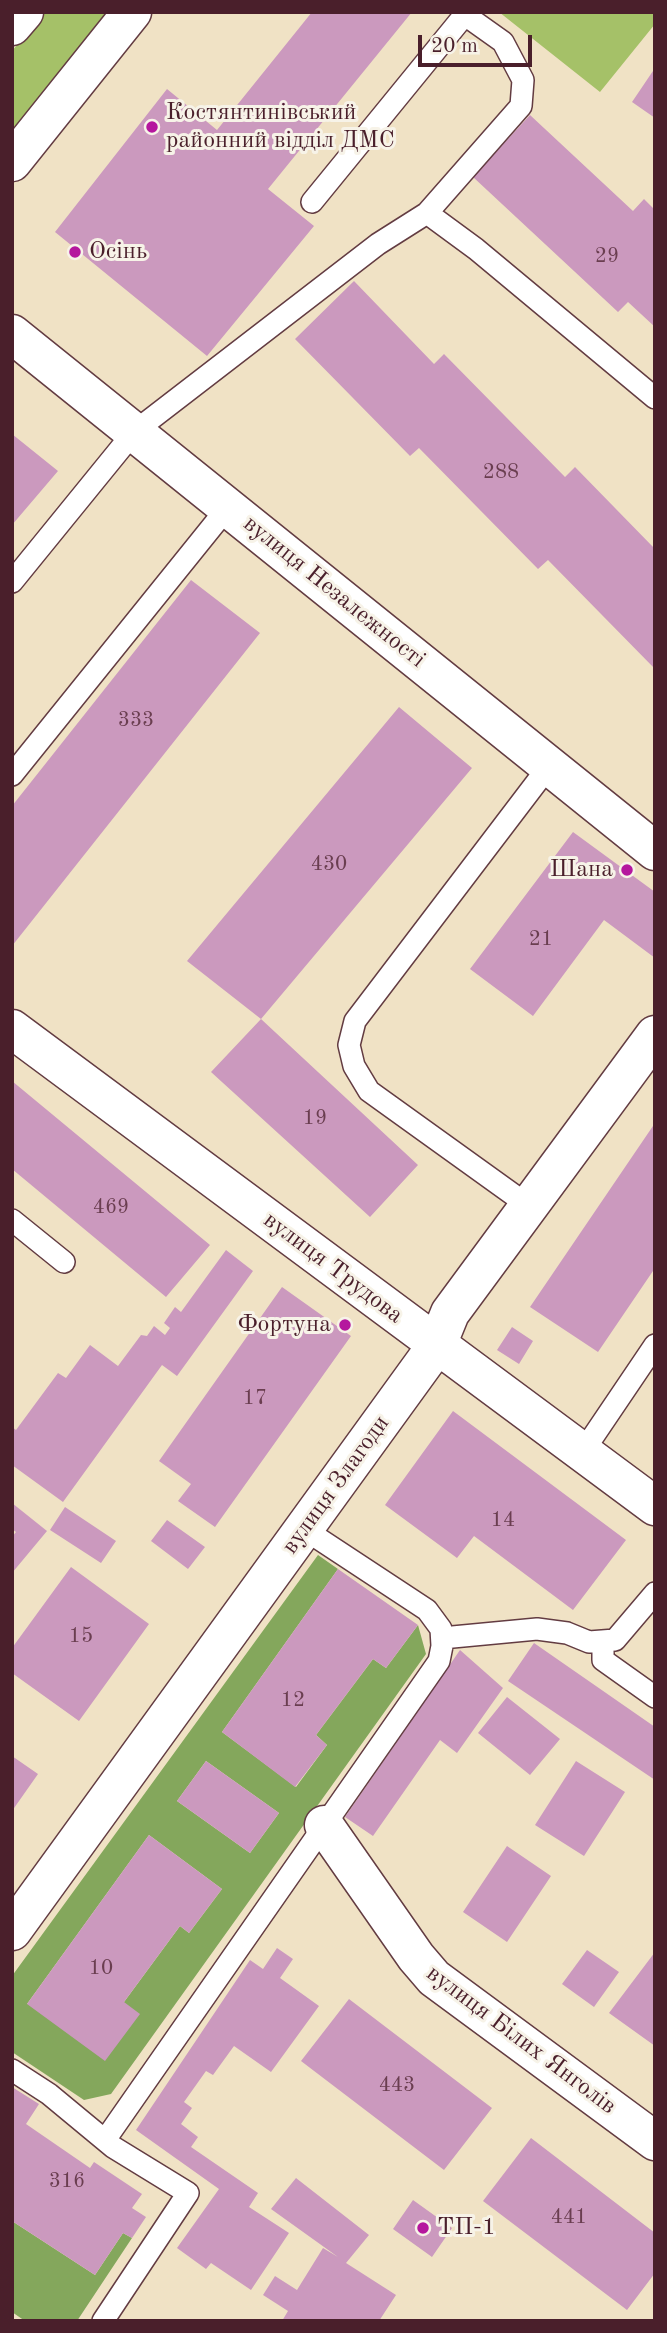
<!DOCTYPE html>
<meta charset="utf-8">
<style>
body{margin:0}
#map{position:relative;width:667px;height:2333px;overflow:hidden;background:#f0e2c5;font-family:"Old Standard TT",serif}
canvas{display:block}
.frame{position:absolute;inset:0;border:14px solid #4a1f2b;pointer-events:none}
.scale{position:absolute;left:418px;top:35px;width:114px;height:32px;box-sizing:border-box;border:4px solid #4a1f2b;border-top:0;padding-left:9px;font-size:21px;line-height:24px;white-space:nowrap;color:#4a1f2b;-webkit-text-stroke:5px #f7f3e8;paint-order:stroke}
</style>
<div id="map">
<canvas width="667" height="2333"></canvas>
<div class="frame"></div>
<div class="scale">20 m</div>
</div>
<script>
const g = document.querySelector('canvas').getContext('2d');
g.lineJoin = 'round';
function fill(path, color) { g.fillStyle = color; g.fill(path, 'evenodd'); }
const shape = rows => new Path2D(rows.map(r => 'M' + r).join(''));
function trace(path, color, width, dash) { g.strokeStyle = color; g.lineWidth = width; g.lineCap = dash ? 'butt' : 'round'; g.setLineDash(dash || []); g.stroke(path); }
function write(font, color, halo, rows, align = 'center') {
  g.font = font + ' "Old Standard TT",serif'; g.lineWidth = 6; g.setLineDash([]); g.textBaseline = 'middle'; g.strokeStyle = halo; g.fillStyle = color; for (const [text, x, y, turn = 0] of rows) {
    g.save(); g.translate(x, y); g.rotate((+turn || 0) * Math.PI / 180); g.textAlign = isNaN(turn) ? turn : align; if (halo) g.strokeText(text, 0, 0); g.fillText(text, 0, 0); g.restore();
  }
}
fill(shape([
 [44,12,115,12,12,141,12,51],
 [499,12,655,12,655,24,600,92]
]), '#a5c168');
fill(shape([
 [318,1555,338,1569,222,1732,296,1787,327,1745,316,1735,373,1659,386,1668,418,1625,426,1654,111,2094,84,2100,12,2052,12,1976],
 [206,1761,279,1813,250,1853,177,1801],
 [149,1835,222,1889,189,1933,180,1926,124,2002,27,2004],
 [12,2221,95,2275,123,2233,132,2238,77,2321,25,2321,12,2312]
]), '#84a75c');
fill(shape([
 [312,12,412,12,268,189,314,226,207,356,55,232,167,89,217,130],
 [655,68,655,118,632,102],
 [530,115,633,211,644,199,655,210,655,327,628,302,618,312,473,177],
 [354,281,434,364,444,354,565,477,575,467,655,549,655,669,548,560,538,569,419,448,410,456,295,339],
 [12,434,58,471,12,525],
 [191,580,260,633,12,946,12,806],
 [399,707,472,768,261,1019,187,961],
 [573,832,655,892,655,958,604,920,533,1016,470,969],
 [261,1019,418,1165,370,1217,211,1072],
 [12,1081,210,1245,166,1297,12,1169],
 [655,1123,655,1268,598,1352,530,1307],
 [226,1250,253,1271,177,1376,162,1365,63,1502,12,1465,12,1427,16,1430,58,1373,66,1378,90,1345,118,1366,141,1335,147,1336,154,1326,165,1335,170,1328,164,1323,175,1307,181,1312],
 [282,1287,351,1336,215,1527,178,1501,191,1484,159,1461],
 [512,1327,533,1341,519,1364,497,1350],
 [453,1411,626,1540,573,1610,474,1536,457,1558,385,1505],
 [12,1503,47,1531,12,1573,12,1537,16,1532,12,1529],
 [65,1507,116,1541,101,1563,50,1530],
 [167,1520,205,1547,188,1569,151,1541],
 [71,1567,149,1624,79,1721,12,1673,12,1648],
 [338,1569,418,1625,386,1668,373,1659,316,1735,327,1745,295,1787,222,1732],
 [534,1643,655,1727,655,1780,508,1681],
 [460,1650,503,1688,457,1753,440,1740,373,1836,345,1817],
 [507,1697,560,1739,530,1775,478,1733],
 [12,1756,38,1774,12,1811],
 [206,1761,279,1813,250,1853,177,1801],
 [576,1761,625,1792,584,1856,535,1825],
 [149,1835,222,1889,189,1933,180,1926,124,2002,140,2014,105,2061,27,2004],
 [507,1846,551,1876,507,1942,463,1912],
 [277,1948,293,1959,280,1978,319,2006,271,2072,234,2046,213,2075,206,2071,184,2102,192,2108,181,2124,198,2137,191,2147,258,2193,249,2207,289,2233,251,2290,211,2263,206,2269,177,2248,219,2189,136,2130,250,1960,263,1969],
 [587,1950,619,1972,594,2007,562,1984],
 [655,1952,655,2046,609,2013],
 [349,1999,492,2108,444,2170,301,2061],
 [12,2087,39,2104,26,2124,90,2168,94,2162,142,2194,132,2208,146,2217,132,2238,123,2233,95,2275,12,2221],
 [531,2138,655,2233,655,2273,627,2310,483,2201],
 [296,2178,369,2235,346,2263,396,2295,379,2321,282,2321,288,2311,263,2295,275,2276,297,2290,323,2248,338,2257,271,2209],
 [413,2200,452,2228,432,2257,393,2229]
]), '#cb99be');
const lane = shape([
 [312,202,467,12],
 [427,213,476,249,655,398],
 [12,582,134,432,378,244,427,213,521,106,523,80,503,42,465,15],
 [12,775,228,507],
 [529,1206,369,1091,354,1066,349,1045,355,1021,549,766],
 [12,1220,64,1262],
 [582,1453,655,1345],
 [442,1638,537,1629,567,1633,589,1642,615,1640,655,1593],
 [603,1641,603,1660,655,1697],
 [12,2070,49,2094,113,2147,188,2193,103,2321],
 [105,2140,439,1661,442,1646,441,1629,427,1610,304,1529]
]);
const street = shape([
 [12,26,24,12],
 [12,162,132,12],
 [12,334,655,851],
 [12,1029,655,1506],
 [324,1825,416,1957,434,1978,655,2141],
 [12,1931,437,1345,450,1313,655,1035]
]);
trace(lane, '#633c42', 24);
trace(street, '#633c42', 41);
trace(lane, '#fff', 21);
trace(street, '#fff', 38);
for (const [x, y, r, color] of [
 [152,127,7,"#b5179e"],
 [75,252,7,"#b5179e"],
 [627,870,7,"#b5179e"],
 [345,1325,7,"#b5179e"],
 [423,2228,7,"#b5179e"]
]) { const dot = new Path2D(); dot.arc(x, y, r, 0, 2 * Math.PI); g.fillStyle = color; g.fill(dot); trace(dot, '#f7f3e8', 2.5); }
write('21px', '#6a3e50', null, [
 ["29",607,256],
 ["288",501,472],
 ["333",136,720],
 ["430",329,864],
 ["21",541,939],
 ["19",315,1118],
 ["469",111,1207],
 ["17",255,1398],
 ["14",503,1520],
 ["15",81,1636],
 ["12",293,1700],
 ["10",101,1968],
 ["443",397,2085],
 ["316",67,2181],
 ["441",569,2217]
]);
write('24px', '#4a1f2b', '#f7f3e8', [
 ["Костянтинівський",166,113],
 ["районний відділ ДМС",166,141],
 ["Осінь",89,252],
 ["Шана",613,870,"right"],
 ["Фортуна",331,1325,"right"],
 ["ТП-1",437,2228]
], 'left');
write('24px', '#4a1f2b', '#f7f3e8', [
 ["вулиця Незалежності",334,592,39],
 ["вулиця Трудова",333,1268,37],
 ["вулиця Злагоди",336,1485,-54],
 ["вулиця Білих Янголів",521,2040,37]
]);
</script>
